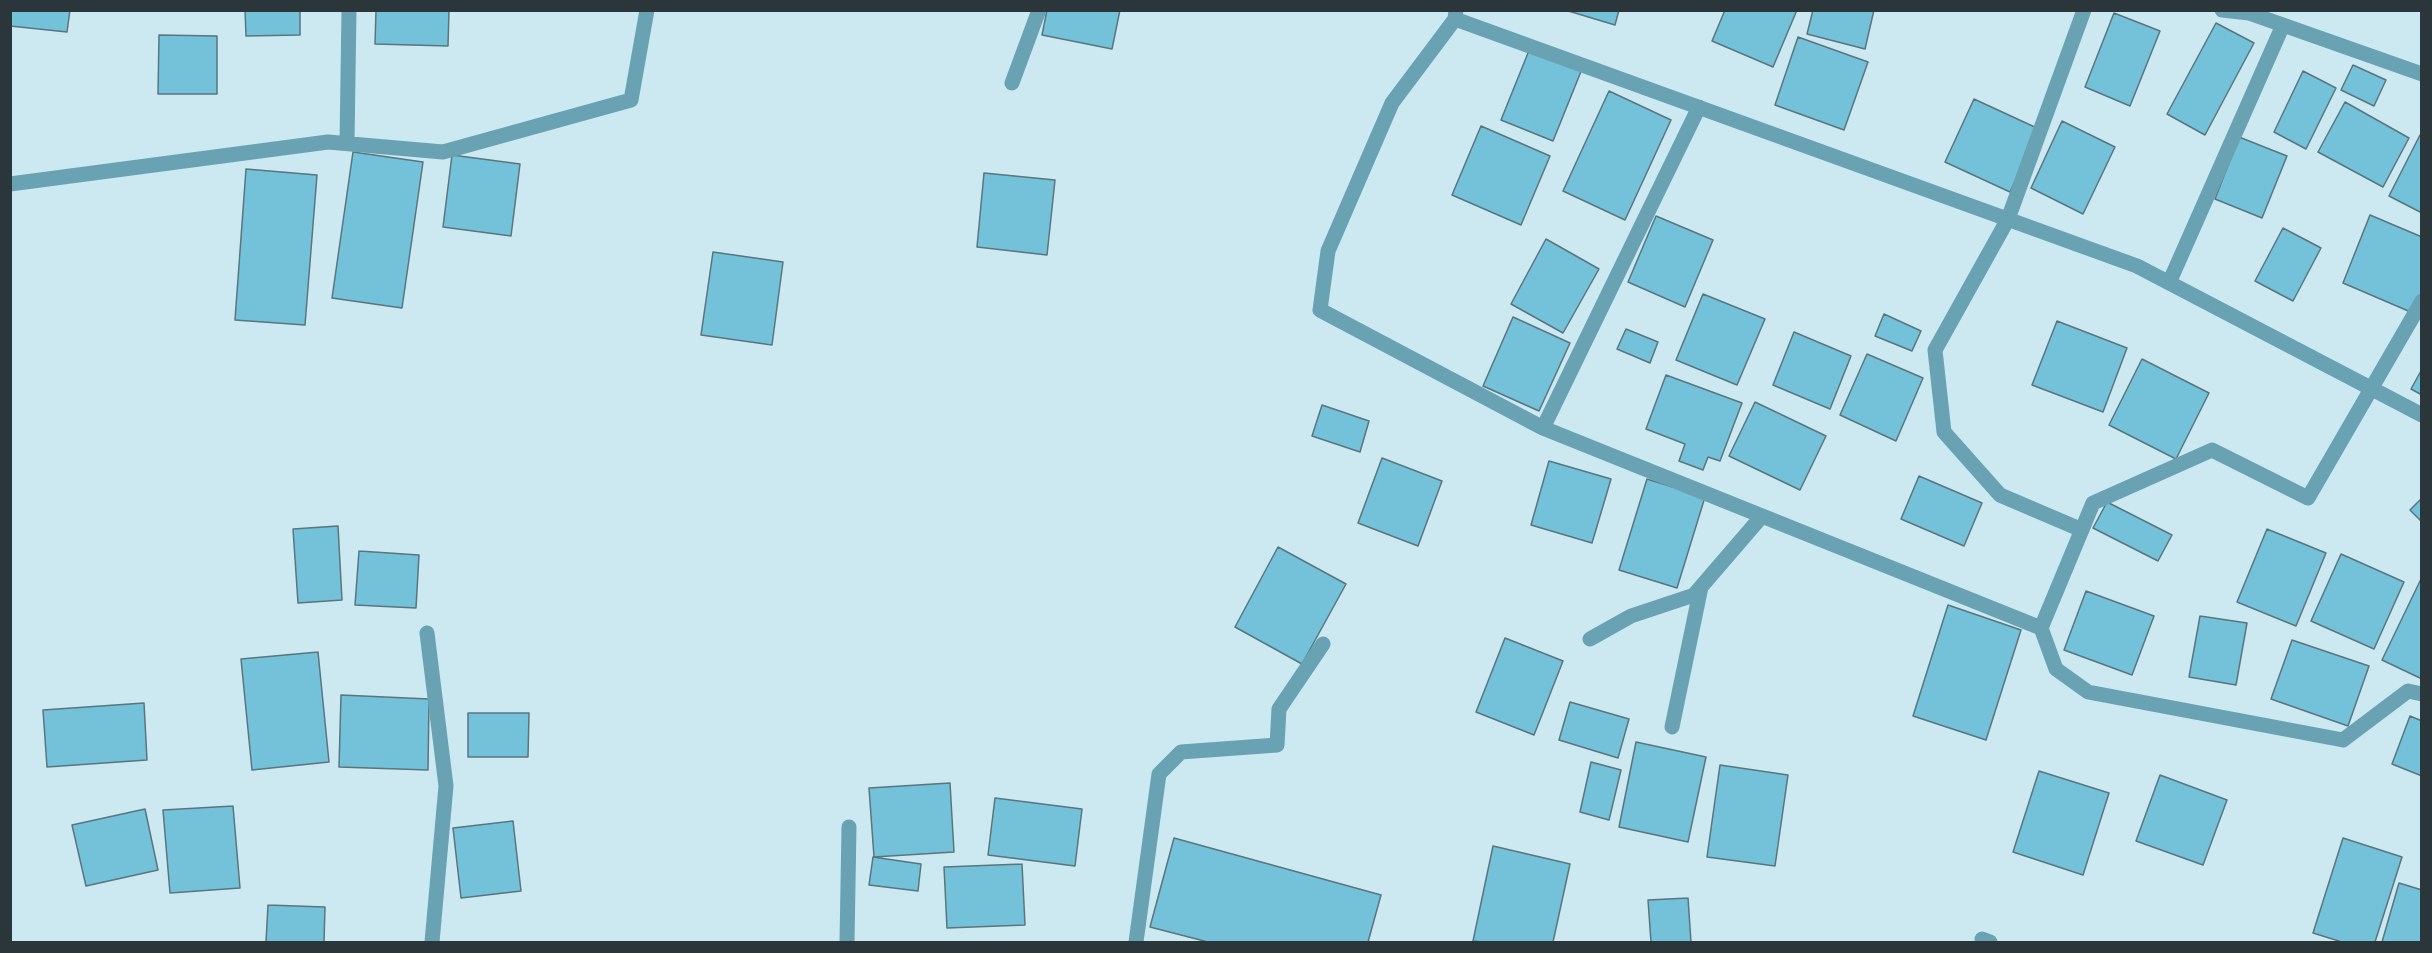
<!DOCTYPE html>
<style>
body{margin:0}
#map{position:relative;width:2432px;height:953px;overflow:hidden;background:#cce9f2;font-family:Manrope,sans-serif}
canvas{display:block}
.frame{position:absolute;inset:0;border:12px solid #2b363a;pointer-events:none}
</style>
<div id="map">
<canvas width="2432" height="953"></canvas>
<div class="frame"></div>
</div>
<script>
const g = document.querySelector('canvas').getContext('2d');
g.lineJoin = 'round';
function fill(path, color) { g.fillStyle = color; g.fill(path, 'evenodd'); }
const shape = rows => new Path2D(rows.map(r => 'M' + r).join(''));
function trace(path, color, width, dash) { g.strokeStyle = color; g.lineWidth = width; g.lineCap = dash ? 'butt' : 'round'; g.setLineDash(dash || []); g.stroke(path); }
const building = shape([
 [10,10,70,10,67,32,10,26,10,10],
 [245,10,300,10,300,35,246,36,245,10],
 [376,10,449,10,448,46,375,44,376,10],
 [1047,10,1120,10,1112,49,1042,35,1047,10],
 [1565,10,1619,10,1615,25,1565,10],
 [1725,10,1797,10,1773,67,1712,41,1725,10],
 [1813,10,1874,10,1865,49,1807,34,1813,10],
 [2114,13,2160,31,2130,106,2085,87,2114,13],
 [2216,23,2254,43,2205,135,2167,114,2216,23],
 [159,35,217,36,217,94,158,94,159,35],
 [1798,37,1868,62,1844,130,1775,105,1798,37],
 [1530,48,1582,69,1553,141,1501,120,1530,48],
 [2353,65,2386,80,2374,106,2341,90,2353,65],
 [2303,71,2336,88,2306,149,2274,132,2303,71],
 [1609,91,1671,120,1625,220,1563,191,1609,91],
 [1974,99,2039,129,2010,192,1945,162,1974,99],
 [2345,102,2409,138,2383,187,2318,152,2345,102],
 [2062,121,2115,147,2083,214,2031,188,2062,121],
 [1481,126,1550,156,1521,225,1452,195,1481,126],
 [2420,135,2422,136,2422,213,2389,196,2420,135],
 [2239,137,2287,156,2262,218,2215,199,2239,137],
 [353,152,423,162,402,308,332,298,353,152],
 [452,155,520,164,511,236,443,227,452,155],
 [246,169,317,175,305,325,235,320,246,169],
 [984,173,1055,180,1047,255,977,247,984,173],
 [2370,215,2422,237,2422,292,2413,313,2343,283,2370,215],
 [1656,216,1713,240,1685,307,1628,282,1656,216],
 [2283,228,2321,248,2293,301,2255,281,2283,228],
 [1546,239,1599,269,1563,333,1511,304,1546,239],
 [713,252,783,262,772,345,701,335,713,252],
 [1703,294,1765,319,1737,385,1676,360,1703,294],
 [1884,314,1921,331,1912,351,1875,336,1884,314],
 [1513,317,1570,343,1539,411,1483,386,1513,317],
 [2057,321,2127,348,2103,412,2032,385,2057,321],
 [1626,329,1658,342,1650,363,1617,349,1626,329],
 [1794,332,1851,356,1830,409,1773,385,1794,332],
 [1867,354,1923,378,1896,441,1840,415,1867,354],
 [2142,359,2209,393,2176,459,2109,425,2142,359],
 [2422,369,2422,395,2411,389,2422,369],
 [1666,375,1742,403,1720,461,1708,457,1703,470,1679,461,1685,444,1646,429,1666,375],
 [1755,402,1826,436,1800,490,1729,456,1755,402],
 [1322,405,1369,421,1360,452,1312,436,1322,405],
 [1382,458,1442,481,1418,546,1358,523,1382,458],
 [1549,461,1611,479,1592,543,1531,525,1549,461],
 [1919,476,1982,503,1964,546,1901,519,1919,476],
 [1647,479,1705,497,1677,588,1619,570,1647,479],
 [2422,498,2422,522,2410,510,2422,498],
 [2107,502,2172,535,2158,561,2093,528,2107,502],
 [338,526,342,600,298,603,293,529,338,526],
 [2267,529,2326,553,2296,626,2237,602,2267,529],
 [1278,547,1346,584,1302,664,1235,627,1278,547],
 [359,551,419,555,416,608,355,605,359,551],
 [2341,554,2404,582,2374,649,2311,621,2341,554],
 [2421,579,2422,579,2422,679,2382,660,2421,579],
 [2086,591,2154,616,2132,675,2064,650,2086,591],
 [1948,605,2021,630,1986,740,1913,716,1948,605],
 [2200,616,2247,623,2236,685,2189,677,2200,616],
 [1505,638,1563,661,1534,735,1476,712,1505,638],
 [2292,640,2369,666,2348,726,2271,699,2292,640],
 [318,652,329,762,252,770,241,659,318,652],
 [341,695,429,699,428,770,339,767,341,695],
 [1570,702,1629,719,1618,758,1559,740,1570,702],
 [144,703,147,760,47,767,43,710,144,703],
 [468,713,529,713,528,757,468,757,468,713],
 [2410,716,2422,721,2422,776,2392,764,2410,716],
 [1636,742,1706,757,1688,842,1619,827,1636,742],
 [1591,762,1621,770,1609,820,1580,812,1591,762],
 [1720,765,1788,775,1775,866,1707,857,1720,765],
 [2039,771,2109,793,2083,875,2013,852,2039,771],
 [2160,775,2227,800,2203,865,2136,841,2160,775],
 [950,783,954,852,874,857,869,788,950,783],
 [995,798,1082,809,1075,866,988,855,995,798],
 [233,806,240,888,170,893,163,810,233,806],
 [145,809,158,870,86,886,72,825,145,809],
 [513,821,521,891,461,898,453,828,513,821],
 [1174,838,1381,895,1368,942,1208,942,1150,927,1174,838],
 [2343,838,2402,857,2375,942,2342,942,2313,933,2343,838],
 [1493,846,1570,864,1553,942,1482,942,1473,941,1493,846],
 [873,857,921,864,918,891,869,885,873,857],
 [1022,864,1025,925,947,928,944,867,1022,864],
 [2399,883,2422,890,2422,942,2382,942,2399,883],
 [1688,898,1691,942,1651,942,1648,900,1688,898],
 [268,905,325,907,324,942,266,942,268,905]
]);
fill(building, '#73c2da');
trace(building, '#5a757d', 1.5);
trace(shape([
 [1456,10,1455,19,1392,103,1328,251,1320,310,1543,428,2041,628],
 [2222,10,2249,13,2422,74],
 [1455,19,2137,266,2422,415],
 [1012,83,1039,10],
 [347,143,349,10],
 [10,184,328,142,443,152,631,100,647,10],
 [2169,283,2283,25],
 [2422,301,2308,498,2212,450,2093,503,2041,628,2056,669,2088,692,2343,740,2408,691,2422,694],
 [1543,428,1699,107],
 [2082,530,2000,495,1944,432,1935,350,2008,219,2084,10],
 [427,633,446,786,432,942],
 [1590,639,1631,616,1694,595,1762,516],
 [1672,727,1701,587],
 [1982,939,1990,942],
 [847,942,849,827],
 [1136,942,1159,774,1181,752,1277,745,1279,709,1323,644]
]), '#69a2b3', 15);
</script>
